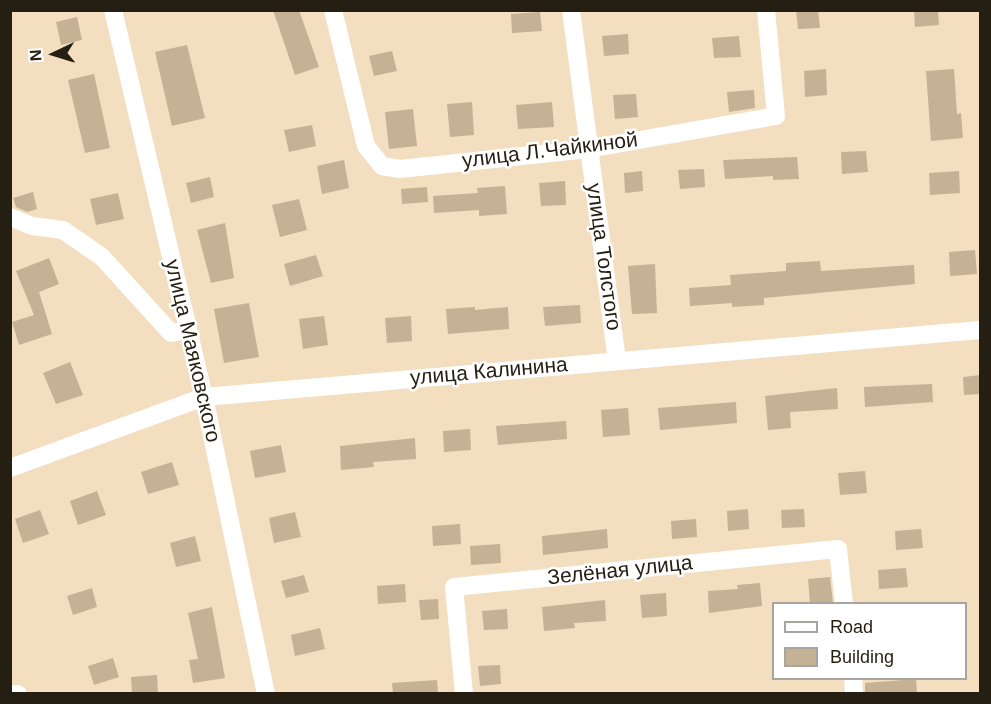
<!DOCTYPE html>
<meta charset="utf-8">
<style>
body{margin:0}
#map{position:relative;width:991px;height:704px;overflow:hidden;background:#f3dec0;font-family:Helvetica,sans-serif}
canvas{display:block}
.frame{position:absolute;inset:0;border:12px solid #251e12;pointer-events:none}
.legend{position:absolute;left:772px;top:602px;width:195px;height:78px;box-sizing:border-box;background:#fff;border:2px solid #a8a5a0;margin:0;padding:8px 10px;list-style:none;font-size:18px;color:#251e12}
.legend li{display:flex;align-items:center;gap:12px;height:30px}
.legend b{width:30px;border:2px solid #a8a5a0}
.north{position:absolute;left:24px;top:24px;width:60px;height:60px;-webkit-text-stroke:4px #fff;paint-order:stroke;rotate:266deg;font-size:16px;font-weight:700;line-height:24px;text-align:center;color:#251e12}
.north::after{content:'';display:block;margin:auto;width:21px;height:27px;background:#251e12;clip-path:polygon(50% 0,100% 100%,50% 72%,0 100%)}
</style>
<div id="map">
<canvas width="991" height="704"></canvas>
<div class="frame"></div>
<ul class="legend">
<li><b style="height:8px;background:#fff"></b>Road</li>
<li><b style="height:16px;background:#c5b193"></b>Building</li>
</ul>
<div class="north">N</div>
</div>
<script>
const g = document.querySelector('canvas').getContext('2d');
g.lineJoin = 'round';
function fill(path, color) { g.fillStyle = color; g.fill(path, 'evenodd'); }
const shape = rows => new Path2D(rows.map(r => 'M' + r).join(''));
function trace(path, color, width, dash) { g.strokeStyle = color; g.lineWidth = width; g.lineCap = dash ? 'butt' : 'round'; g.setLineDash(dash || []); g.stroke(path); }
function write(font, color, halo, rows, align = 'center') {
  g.font = font + ' Helvetica,sans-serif'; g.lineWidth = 5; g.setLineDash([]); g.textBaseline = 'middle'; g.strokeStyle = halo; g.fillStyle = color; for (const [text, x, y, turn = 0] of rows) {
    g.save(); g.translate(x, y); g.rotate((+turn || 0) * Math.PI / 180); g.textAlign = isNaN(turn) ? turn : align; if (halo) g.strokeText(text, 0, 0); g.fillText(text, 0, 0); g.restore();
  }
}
fill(shape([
 [273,10,299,10,319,67,295,75],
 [796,10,818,10,820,28,798,29],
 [914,10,938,10,939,25,915,27],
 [540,12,542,31,512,33,511,14],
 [77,17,82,40,61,45,56,22],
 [628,34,629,54,604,56,602,36],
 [739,36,741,57,714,58,712,38],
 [187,45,205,118,172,126,155,52],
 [392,51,397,71,374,76,369,56],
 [826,69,827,95,805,97,804,71],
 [954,69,957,114,961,113,963,138,931,141,926,71],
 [94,74,110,148,85,153,68,80],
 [754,90,755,108,729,112,727,92],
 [636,94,638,117,615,119,613,95],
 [472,102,474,135,450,137,447,104],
 [552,102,554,127,518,129,516,105],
 [413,109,417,146,389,149,385,112],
 [312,125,316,146,289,152,284,130],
 [866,151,868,172,842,174,841,152],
 [797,157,799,179,773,180,773,176,725,179,723,160],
 [344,160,349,188,322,194,317,166],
 [704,169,705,187,680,189,678,170],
 [642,171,643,191,625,193,624,173],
 [959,171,960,193,930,195,929,173],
 [210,177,214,197,191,203,186,183],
 [565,181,566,205,541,206,539,183],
 [505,186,507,214,479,216,479,210,434,213,433,196,478,193,477,188],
 [427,187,428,202,402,204,401,189],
 [33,192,37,209,27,212,16,207,13,198],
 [118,193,124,219,96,225,90,199],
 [299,199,307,230,280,237,272,205],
 [225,223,234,278,211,283,197,230],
 [975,250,977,274,950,276,949,252],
 [316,255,323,276,290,286,284,264],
 [49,258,59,284,39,292,52,334,19,345,12,322,34,315,16,271],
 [820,261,821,271,914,265,915,284,764,298,764,305,732,307,732,303,690,306,689,288,731,285,730,275,786,271,786,263],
 [655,264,657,313,632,314,628,266],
 [249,303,259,357,224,363,214,309],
 [580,305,581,323,545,326,543,307],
 [475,307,475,310,508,307,509,329,448,334,446,309],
 [324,316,328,345,303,349,299,319],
 [411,316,412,341,387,343,385,318],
 [70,362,83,395,56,404,43,373],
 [981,375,981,394,964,395,963,377],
 [932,384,933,402,865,407,864,387],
 [837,388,838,409,790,412,791,428,768,430,765,396],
 [736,402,737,423,660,430,658,408],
 [628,408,630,435,603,437,601,410],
 [566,421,567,439,498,445,496,426],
 [470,429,471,450,444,452,443,431],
 [415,438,416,459,373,462,374,467,341,470,340,446],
 [281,445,286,472,255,478,250,451],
 [172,462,179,485,148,494,141,472],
 [865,471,867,493,840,495,838,473],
 [97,491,106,515,78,525,70,501],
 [748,509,749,529,728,531,727,511],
 [804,509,805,527,782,528,781,510],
 [40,510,49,534,23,543,15,519],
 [295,512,301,537,274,543,269,518],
 [696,519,697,537,672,539,671,521],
 [460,524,461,544,433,546,432,526],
 [607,529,608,548,543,555,542,536],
 [921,529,923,548,896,550,895,531],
 [195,536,201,561,176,567,170,543],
 [500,544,501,563,471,565,470,546],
 [906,568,908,587,879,589,878,570],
 [304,575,309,592,286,598,281,581],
 [830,577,833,603,810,603,808,579],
 [760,583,762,606,709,613,708,591,738,589,737,585],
 [405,584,406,602,378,604,377,586],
 [92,588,97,607,73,615,67,596],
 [666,593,667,616,642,618,640,595],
 [438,599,439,619,421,620,419,600],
 [605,600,606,621,574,623,575,628,544,631,542,607],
 [212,607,225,678,193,683,189,660,198,659,188,613],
 [507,609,508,629,484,630,482,611],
 [320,628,325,649,295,656,291,635],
 [113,658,119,677,94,685,88,666],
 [500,665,501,684,480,686,478,666],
 [157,675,158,693,132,693,131,677],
 [916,679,917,693,865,693,865,683],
 [437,680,438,693,393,693,392,683]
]), '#c5b193');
trace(shape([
 [113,10,204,397,266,694],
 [333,10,366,146,382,166,400,169,588,149,776,116,766,10],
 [571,10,617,361],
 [10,217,32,226,63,230,102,257,171,333,187,330],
 [10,468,204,397,980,330],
 [853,678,854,694],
 [16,694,18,694],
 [464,694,454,587,838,549,844,604]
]), '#fff', 18);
write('21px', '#251e12', '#fff', [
 ["улица Л.Чайкиной",550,151,-7],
 ["улица Толстого",603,257,82],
 ["улица Маяковского",192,351,77],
 ["улица Калинина",489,372,-5],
 ["Зелёная улица",620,571,-6]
]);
</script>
